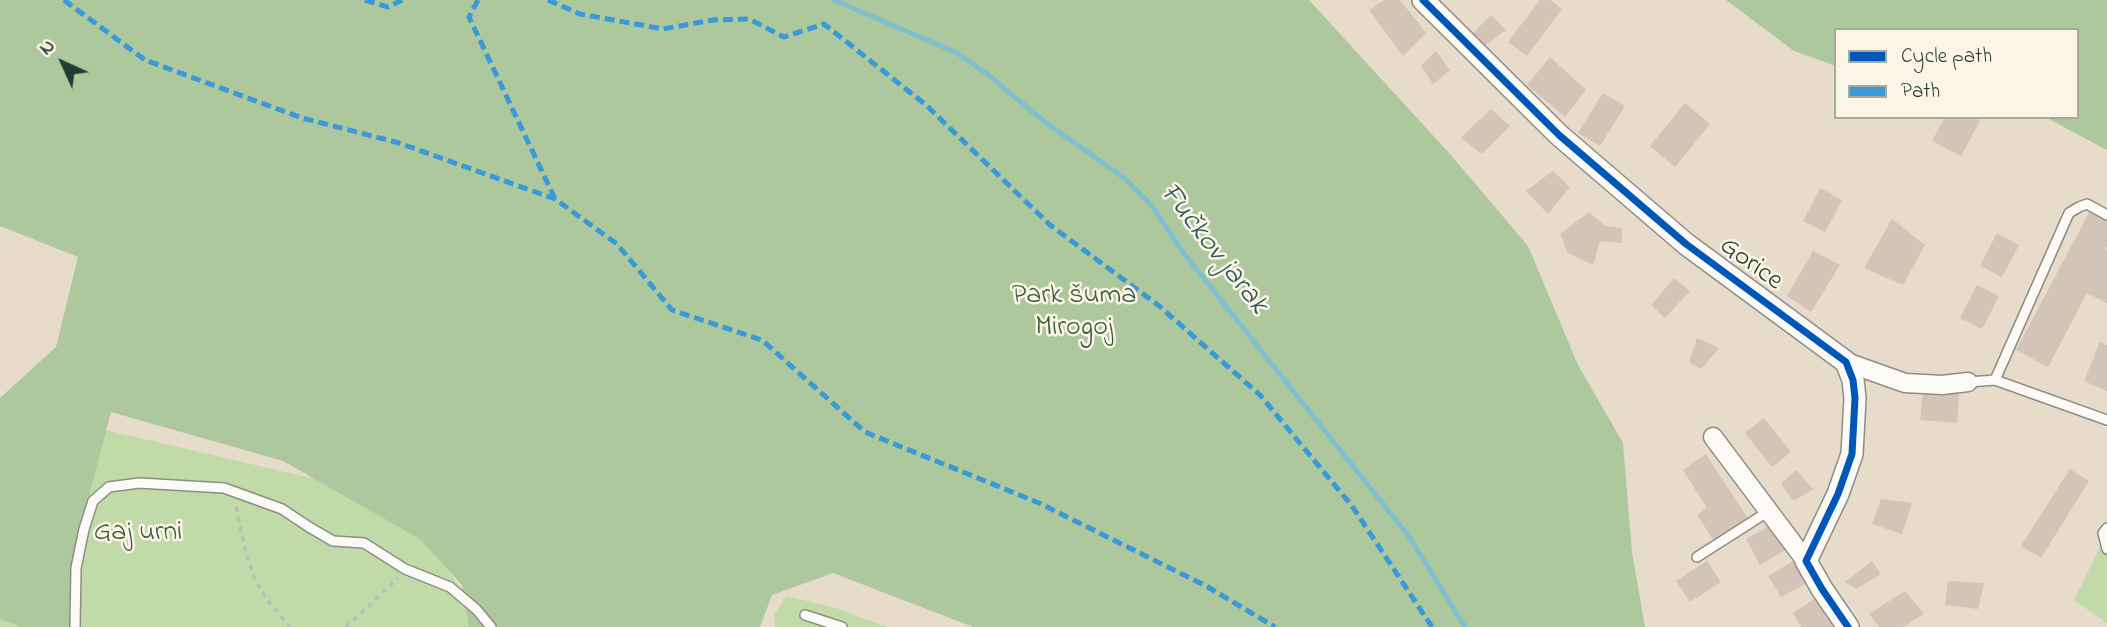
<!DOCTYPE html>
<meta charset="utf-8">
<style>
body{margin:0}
#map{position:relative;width:2107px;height:627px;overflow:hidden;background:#e7dbca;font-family:"Indie Flower",sans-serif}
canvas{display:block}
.legend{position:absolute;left:1834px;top:28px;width:245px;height:91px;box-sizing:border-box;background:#fcf5e5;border:2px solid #a4ab9e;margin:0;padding:9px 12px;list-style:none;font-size:21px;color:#1f3d34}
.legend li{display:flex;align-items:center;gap:14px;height:35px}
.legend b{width:35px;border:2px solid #a4ab9e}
.north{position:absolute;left:28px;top:28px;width:70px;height:70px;-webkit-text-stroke:5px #fcf5e5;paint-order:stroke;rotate:315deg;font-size:19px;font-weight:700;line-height:28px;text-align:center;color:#1f3d34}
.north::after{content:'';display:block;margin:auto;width:24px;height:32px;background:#1f3d34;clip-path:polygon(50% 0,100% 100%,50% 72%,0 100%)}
</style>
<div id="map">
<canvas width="2107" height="627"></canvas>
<ul class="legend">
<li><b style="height:9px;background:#0057b8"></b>Cycle path</li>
<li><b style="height:9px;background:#3a99d8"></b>Path</li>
</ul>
<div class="north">N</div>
</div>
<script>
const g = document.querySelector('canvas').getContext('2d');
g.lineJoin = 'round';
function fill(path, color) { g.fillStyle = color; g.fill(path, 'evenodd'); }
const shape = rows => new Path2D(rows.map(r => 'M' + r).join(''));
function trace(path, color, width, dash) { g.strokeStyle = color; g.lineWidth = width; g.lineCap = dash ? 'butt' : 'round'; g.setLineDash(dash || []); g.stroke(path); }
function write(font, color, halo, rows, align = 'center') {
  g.font = font + ' "Indie Flower",sans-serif'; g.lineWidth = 5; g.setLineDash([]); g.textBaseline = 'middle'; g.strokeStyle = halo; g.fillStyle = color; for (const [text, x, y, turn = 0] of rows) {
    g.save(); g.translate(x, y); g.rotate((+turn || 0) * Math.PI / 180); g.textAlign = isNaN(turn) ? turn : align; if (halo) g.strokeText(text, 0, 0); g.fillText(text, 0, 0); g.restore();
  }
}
fill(shape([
 [101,429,405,500,484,627,0,627,0,555],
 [2107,533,2107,623,2074,600],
 [786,596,836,608,886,627,775,627,774,615]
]), '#c0daa8');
fill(shape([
 [0,0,1309,0,1450,154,1528,246,1578,365,1623,443,1632,552,1645,627,973,627,833,573,772,595,760,627,469,627,462,585,420,539,283,461,111,412,70,568,76,627,21,627,0,619,0,398,56,347,78,257,0,226],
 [1726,0,2107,0,2107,150,2045,117,2077,117,2077,30,1836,30,1836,66,1794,51]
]), '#aec89d');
trace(shape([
 [834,0,957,53,987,74,1041,119,1124,178,1152,206,1182,251,1410,538,1465,627]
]), '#7fc0cf', 5);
fill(shape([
 [1384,0,1400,0,1426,33,1403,56,1369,10],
 [1540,0,1550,0,1562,9,1527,56,1508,42],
 [1491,15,1506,30,1484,46,1471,35],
 [1436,51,1450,70,1433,84,1421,66],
 [1550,57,1586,90,1565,117,1527,85],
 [1603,93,1625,106,1600,146,1578,133],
 [1685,103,1710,124,1675,167,1650,146],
 [1491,109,1510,126,1482,154,1461,138],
 [1945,117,1974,117,1980,121,1961,156,1932,141],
 [1553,171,1570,187,1548,214,1526,191],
 [1820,188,1842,200,1825,232,1803,221],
 [2091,209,2107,217,2107,246,2105,249,2107,251,2107,303,2087,293,2048,367,2016,350],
 [1589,212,1606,226,1622,228,1622,243,1600,241,1593,265,1568,253,1560,234],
 [1892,219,1925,245,1903,285,1864,268],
 [1997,233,2019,245,2002,277,1980,266],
 [1813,251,1840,265,1811,312,1787,296],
 [1674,278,1690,291,1665,318,1651,305],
 [1977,285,1999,296,1982,329,1960,318],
 [1697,338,1719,348,1701,369,1689,362],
 [2100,342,2107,345,2107,391,2084,381],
 [1923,390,1959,393,1957,423,1920,420],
 [1764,418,1791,452,1772,467,1745,433],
 [1706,454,1748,519,1714,541,1697,515,1707,508,1683,470],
 [2070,469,2089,481,2041,558,2021,546],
 [1796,470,1813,489,1794,501,1781,484],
 [1881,499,1912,503,1902,534,1872,524],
 [1773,524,1787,549,1760,565,1746,539],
 [1795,560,1807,583,1781,597,1768,576],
 [1707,561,1721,582,1690,602,1676,581],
 [1872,561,1881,574,1856,589,1845,582],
 [1948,581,1984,583,1978,609,1945,605],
 [1905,591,1924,614,1903,627,1879,627,1869,614],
 [1816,598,1835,627,1801,627,1793,613]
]), '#d4c3b7');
const service = shape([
 [1995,380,2069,213,2079,207,2087,204,2107,215],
 [1968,382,1995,380,2107,420],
 [2107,528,2103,533,2107,549],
 [1697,557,1769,511],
 [805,615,842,627],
 [75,627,76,568,84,529,93,501,109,487,139,483,224,488,282,509,309,527,333,541,364,543,405,569,450,587,477,610,491,627]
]);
const minor = shape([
 [1846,362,1905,383,1942,385,1968,382],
 [1713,437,1806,561]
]);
const tertiary = shape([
 [1423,0,1559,135,1686,244,1846,362,1853,380,1855,398,1852,454,1838,494,1806,561,1822,589,1848,627]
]);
trace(service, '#8e8d84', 12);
trace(minor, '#8e8d84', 21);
trace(tertiary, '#8e8d84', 24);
trace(shape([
 [236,507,245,549,254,577,265,597,290,627],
 [346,627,398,578]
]), '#bcbdb9', 3.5, [5, 5]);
trace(service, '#fbfaf7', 9);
trace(minor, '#fbfaf7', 18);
trace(tertiary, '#fbfaf7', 21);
trace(shape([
 [64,0,145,60,302,118,399,143,555,199,617,244,672,310,762,340,865,432,1039,503,1208,587,1275,627],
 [365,0,388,7,402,0],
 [478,0,469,17,555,199],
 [548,0,580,14,663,29,713,20,749,19,784,37,824,24,926,105,1050,225,1158,305,1260,395,1352,506,1432,627]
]), '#3a99d8', 5, [10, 5]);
trace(shape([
 [1423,0,1559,135,1686,244,1846,362,1853,380,1855,398,1852,454,1838,494,1806,561,1822,589,1848,627]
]), '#0057b8', 7);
write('28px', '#1f3d34', '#fcf5e5', [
 ["Gorice",1750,265,36]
]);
write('28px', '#395c46', '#fcf5e5', [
 ["Park šuma",1074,297],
 ["Mirogoj",1074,329],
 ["Gaj urni",138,534]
]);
write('italic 30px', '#2c5b5b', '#fcf5e5', [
 ["Fučkov jarak",1212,250,52]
]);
</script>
